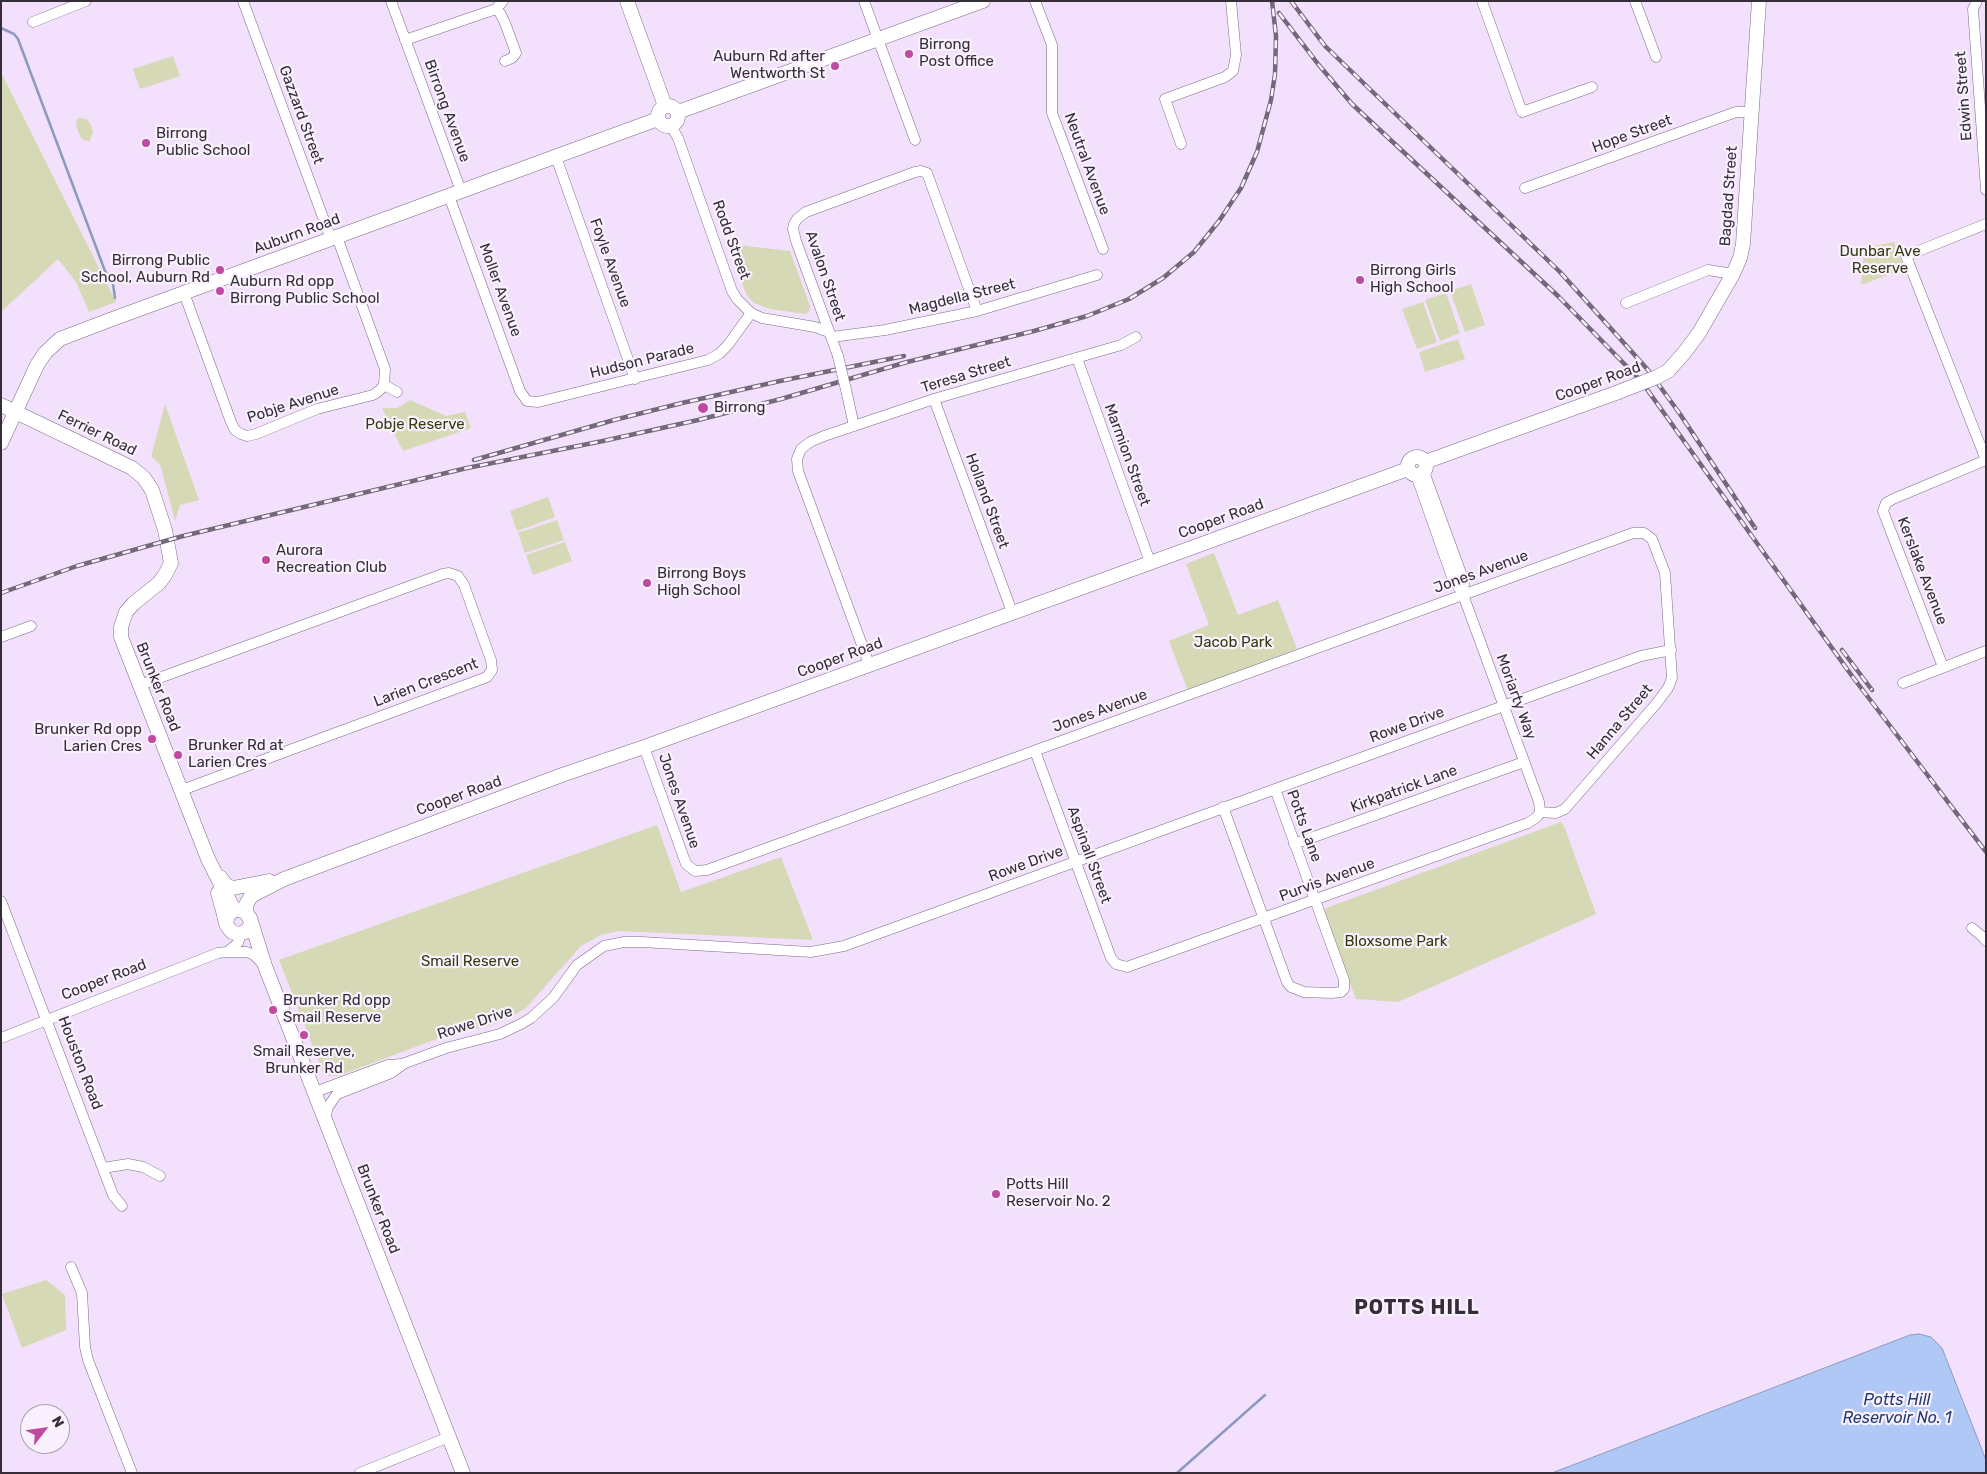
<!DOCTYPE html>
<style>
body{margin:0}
#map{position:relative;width:1987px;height:1474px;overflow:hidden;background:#f2e0fc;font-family:Rubik,sans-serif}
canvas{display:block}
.frame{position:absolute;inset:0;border:2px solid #352e39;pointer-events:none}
.north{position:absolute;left:20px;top:1404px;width:50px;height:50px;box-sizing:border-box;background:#f9f1fd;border:1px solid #aba3af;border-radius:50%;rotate:60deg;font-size:14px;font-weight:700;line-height:20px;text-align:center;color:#352e39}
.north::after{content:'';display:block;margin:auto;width:18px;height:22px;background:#bf4aa2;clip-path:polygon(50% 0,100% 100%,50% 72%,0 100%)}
</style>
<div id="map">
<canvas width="1987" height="1474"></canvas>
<div class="frame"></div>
<div class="north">N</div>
</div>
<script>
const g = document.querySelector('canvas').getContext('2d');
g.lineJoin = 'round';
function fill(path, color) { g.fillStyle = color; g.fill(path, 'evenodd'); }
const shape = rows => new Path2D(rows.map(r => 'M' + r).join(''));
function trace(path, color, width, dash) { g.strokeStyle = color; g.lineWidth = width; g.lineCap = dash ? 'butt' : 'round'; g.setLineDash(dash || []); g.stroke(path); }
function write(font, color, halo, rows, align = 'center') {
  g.font = font + ' Rubik,sans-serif'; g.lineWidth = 4.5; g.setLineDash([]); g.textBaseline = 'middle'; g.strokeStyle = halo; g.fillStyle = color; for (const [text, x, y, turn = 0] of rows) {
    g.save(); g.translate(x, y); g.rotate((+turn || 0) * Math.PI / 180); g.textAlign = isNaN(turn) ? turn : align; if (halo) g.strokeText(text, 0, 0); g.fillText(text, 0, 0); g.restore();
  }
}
fill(shape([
 [173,56,180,76,140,89,133,69],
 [1,72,116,302,89,312,76,282,58,259,1,312],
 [78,118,86,119,90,123,93,131,90,141,86,141,81,138,77,129,76,123],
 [1894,242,1904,269,1861,285,1864,248],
 [729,244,790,251,810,306,810,311,805,314,770,309,754,303,748,297,744,289],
 [1471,284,1485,325,1465,332,1450,291],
 [1446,293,1460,333,1440,341,1425,300],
 [1423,302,1437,342,1417,349,1402,309],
 [1458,339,1465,359,1425,372,1419,352],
 [410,400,446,416,465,412,471,428,403,451,382,408,397,408],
 [165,404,199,500,180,505,175,521,161,467,155,459,151,457],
 [548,497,555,517,517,531,510,511],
 [557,520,564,540,525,553,518,533],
 [565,542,572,561,533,575,526,555],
 [1214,553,1238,615,1278,600,1297,649,1188,691,1169,641,1209,625,1186,564],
 [1561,822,1564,826,1596,914,1398,1002,1356,999,1324,913,1326,908],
 [657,825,681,892,781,857,813,940,641,932,619,931,601,935,581,946,526,1008,514,1015,492,1025,442,1037,338,1076,329,1076,323,1072,279,960],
 [46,1280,65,1295,66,1330,22,1348,2,1294]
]), '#d6d9b5');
const water = shape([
 [1919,1334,1931,1337,1942,1348,1986,1460,1986,1473,1552,1473,1910,1335,1919,1334]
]);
fill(water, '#b0c8f6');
trace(water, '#8b9abd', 1);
trace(shape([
 [1,28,14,34,18,39,105,271,113,284,115,298],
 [1177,1473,1265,1395]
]), '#8b9abd', 2.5);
const street = shape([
 [243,1,331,239],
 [391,1,461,191],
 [864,1,915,140],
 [1035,1,1052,45,1052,113,1103,249],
 [1482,1,1522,112,1592,87],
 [1635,1,1656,57],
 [1977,1,1973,9,1986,190],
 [496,9,500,13,505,23,516,53,512,58,505,61],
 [33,22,86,1],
 [405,40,496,9,503,1],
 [671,126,678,138,732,291,737,299,751,313,762,318,815,327,829,332],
 [1181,144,1165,99,1225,77,1233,71,1236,55,1231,1],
 [556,157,635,379],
 [1525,188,1736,112,1751,112],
 [449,196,520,391,527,401,538,402,708,360,719,354,728,345,751,313],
 [1986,224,1906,256,1986,460],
 [184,293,231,422,235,430,241,434,247,436,256,434,317,409,373,395,380,390,384,385,385,369,337,237],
 [1626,303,1708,270,1733,274],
 [832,337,885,330,977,311,1097,275],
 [838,356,796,241,793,229,794,224,797,219,806,212,915,172,921,171,927,173,977,311],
 [1077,358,1150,562],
 [384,385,397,392],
 [847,394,854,426],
 [934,399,1012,612],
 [1424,472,1462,576,1464,584,1462,592],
 [1416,475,1453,580,1462,592,1539,802,1540,812],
 [1,637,31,626],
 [869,664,798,471,797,459,801,449,810,442,824,436,934,399,1121,345,1136,337],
 [1943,667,1883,511,1886,503,1893,499,1986,460],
 [1903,683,1986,651],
 [140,685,443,574,449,573,458,576,464,585,491,660,492,670,487,677,182,790],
 [644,747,686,864,695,871,707,870,1633,533,1644,533,1652,539,1665,573,1672,678,1668,688,1656,704,1565,809,1556,813,1540,812],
 [1035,751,1111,958,1116,964,1127,967,1528,823,1537,817,1540,812],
 [1223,807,1287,982,1291,987,1304,992,1332,993,1341,992,1344,989,1344,980,1275,789],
 [1294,844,1524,762],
 [1,901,113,1195,122,1206],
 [1972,928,1983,937,1986,941],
 [227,952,247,952,254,955,264,965],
 [1,1038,218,953,227,952,238,943,241,934],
 [315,1092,388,1065,402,1064],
 [325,1119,328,1107,337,1094,391,1073,405,1063,446,1048,500,1034,521,1024,531,1018,553,998,577,965,604,946,624,942,642,942,811,952,844,946,1641,656,1671,650],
 [103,1168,128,1164,143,1167,160,1176],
 [71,1267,82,1293,85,1347,88,1360,132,1473],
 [360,1473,449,1437]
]);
const secondary = shape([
 [627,1,665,106],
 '658 116a10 10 0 1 1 20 0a10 10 0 1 1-20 0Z',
 [678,112,983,1],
 [1668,371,1684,353,1699,333,1733,274,1740,258,1743,244,1759,1],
 [1,405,132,468,144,478,152,490,165,530,171,563,165,575,159,583,133,604,126,612,121,627,121,637,208,859,234,910],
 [1,443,37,365,45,353,60,339,107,321,658,119],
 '1408 466a9 9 0 1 1 18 0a9 9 0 1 1-18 0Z',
 [1425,462,1616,393],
 [220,877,227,886,233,888,269,881],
 [218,893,222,907,226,923,227,926,232,932,238,934,245,932,250,927,251,921,246,912,236,909,228,915,226,923],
 [246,912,246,905,251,896,284,879,562,775,644,747,1408,469],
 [250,918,265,966,463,1473]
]);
trace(street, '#7b6b84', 11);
trace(secondary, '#7b6b84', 15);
trace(street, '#fff', 10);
trace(secondary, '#fff', 14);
const rail = shape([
 [1291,1,1325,46,1560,272,1632,352,1648,370,1680,414,1755,528],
 [1279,13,1318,64,1352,104,1558,296,1641,381,1852,676,1986,852],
 [474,460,614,420,682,403,780,381,904,356],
 [1,593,77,566,183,536,467,468,603,441,698,420,781,399,907,362,1034,331,1087,316,1129,299,1163,278,1194,252,1219,221,1241,188,1257,152,1271,100,1275,74,1276,36,1272,1],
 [1842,650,1872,690]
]);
trace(rail, '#74697a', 4.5);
trace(rail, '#f9f1fd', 2.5, [8]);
const streetBridge = shape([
 [838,356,847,394]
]);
const secondaryBridge = shape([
 [1616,393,1657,377,1668,371]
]);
trace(streetBridge, '#7b6b84', 11, []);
trace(secondaryBridge, '#7b6b84', 15, []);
trace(streetBridge, '#fff', 10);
trace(secondaryBridge, '#fff', 14);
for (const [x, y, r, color] of [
 [909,54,5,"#bf4aa2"],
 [835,66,5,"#bf4aa2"],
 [146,143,5,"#bf4aa2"],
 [220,270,5,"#bf4aa2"],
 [1360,280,5,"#bf4aa2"],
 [220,291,5,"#bf4aa2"],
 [703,408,6,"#bf4aa2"],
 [266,560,5,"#bf4aa2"],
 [647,583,5,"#bf4aa2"],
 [152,739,5,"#bf4aa2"],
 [178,755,5,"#bf4aa2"],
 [273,1010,5,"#bf4aa2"],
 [304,1035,5,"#bf4aa2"],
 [996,1194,5,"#bf4aa2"]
]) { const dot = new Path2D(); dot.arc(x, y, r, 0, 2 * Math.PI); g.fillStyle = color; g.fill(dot); trace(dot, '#f9f1fd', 2); }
write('15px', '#352e39', '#f9f1fd', [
 ["Birrong",919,45],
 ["Post Office",919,62],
 ["Auburn Rd after",825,57,"right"],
 ["Wentworth St",825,74,"right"],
 ["Birrong",156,134],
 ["Public School",156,151],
 ["Birrong Public",210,261,"right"],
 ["School, Auburn Rd",210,278,"right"],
 ["Birrong Girls",1370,271],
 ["High School",1370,288],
 ["Auburn Rd opp",230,282],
 ["Birrong Public School",230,299],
 ["Birrong",714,408],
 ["Aurora",276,551],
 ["Recreation Club",276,568],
 ["Birrong Boys",657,574],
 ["High School",657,591],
 ["Brunker Rd opp",142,730,"right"],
 ["Larien Cres",142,747,"right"],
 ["Brunker Rd at",188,746],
 ["Larien Cres",188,763],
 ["Brunker Rd opp",283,1001],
 ["Smail Reserve",283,1018],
 ["Smail Reserve,",304,1052,"center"],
 ["Brunker Rd",304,1069,"center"],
 ["Potts Hill",1006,1185],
 ["Reservoir No. 2",1006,1202]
], 'left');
write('15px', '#352e39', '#f9f1fd', [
 ["Edwin Street",1964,96,-94],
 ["Birrong Avenue",447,111,70],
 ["Gazzard Street",301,115,70],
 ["Hope Street",1632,134,-20],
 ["Neutral Avenue",1087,164,70],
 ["Bagdad Street",1729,196,-86],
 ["Auburn Road",297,234,-20],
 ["Rodd Street",731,240,70],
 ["Foyle Avenue",610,263,70],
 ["Avalon Street",825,276,71],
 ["Moller Avenue",500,290,70],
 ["Magdella Street",962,297,-14],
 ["Hudson Parade",642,361,-14],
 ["Teresa Street",966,375,-17],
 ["Cooper Road",1598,382,-20],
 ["Pobje Avenue",293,404,-18],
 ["Ferrier Road",97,433,26],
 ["Marmion Street",1127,455,70],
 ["Holland Street",987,501,70],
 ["Cooper Road",1221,519,-20],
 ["Kerslake Avenue",1922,571,69],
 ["Jones Avenue",1481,572,-20],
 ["Cooper Road",840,658,-20],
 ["Larien Crescent",426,683,-21],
 ["Brunker Road",158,687,68],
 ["Moriarty Way",1516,697,70],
 ["Jones Avenue",1100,711,-20],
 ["Hanna Street",1620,722,-50],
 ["Rowe Drive",1407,725,-20],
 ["Kirkpatrick Lane",1404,789,-20],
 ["Cooper Road",459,796,-20],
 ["Jones Avenue",679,801,71],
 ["Potts Lane",1304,826,70],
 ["Aspinall Street",1089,855,70],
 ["Rowe Drive",1026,864,-20],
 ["Purvis Avenue",1327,880,-20],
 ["Cooper Road",104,980,-21],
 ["Rowe Drive",475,1023,-18],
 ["Houston Road",80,1063,69],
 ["Brunker Road",378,1209,69]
]);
write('15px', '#36380e', '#f9f1fd', [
 ["Dunbar Ave",1880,252],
 ["Reserve",1880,269],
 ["Pobje Reserve",415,425],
 ["Jacob Park",1233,643],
 ["Bloxsome Park",1396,942],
 ["Smail Reserve",470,962]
]);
write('italic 16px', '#223c73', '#f9f1fd', [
 ["Potts Hill",1897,1400],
 ["Reservoir No. 1",1897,1418]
]);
g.letterSpacing = '1px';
write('bold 20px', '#352e39', '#f9f1fd', [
 ["POTTS HILL",1417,1308]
]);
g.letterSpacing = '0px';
</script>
